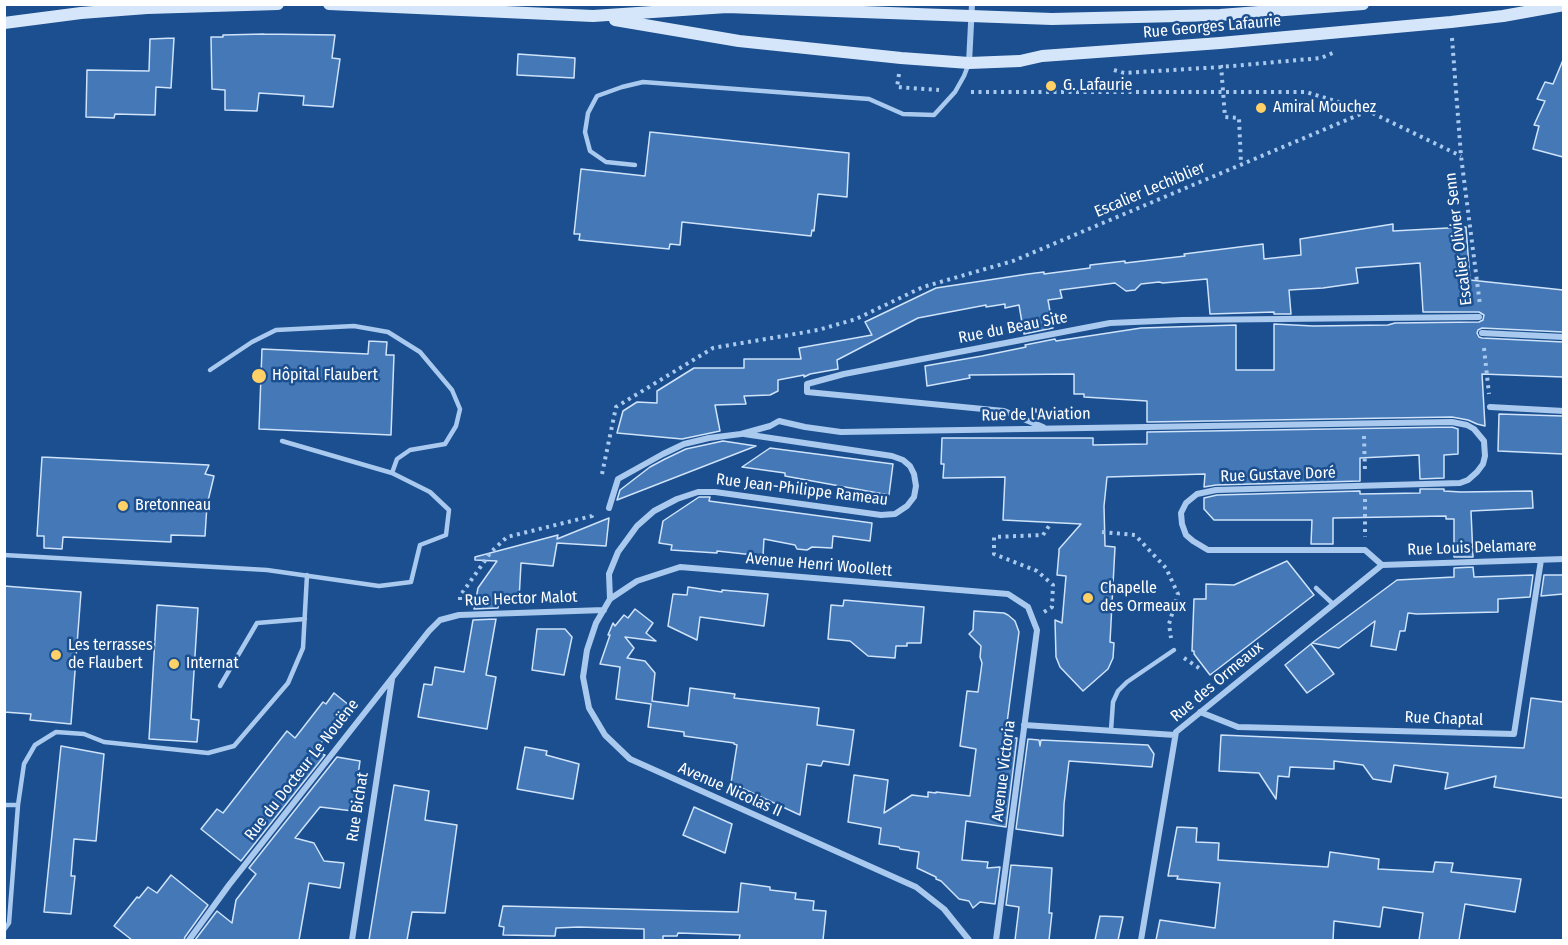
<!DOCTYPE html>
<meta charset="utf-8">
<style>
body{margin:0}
#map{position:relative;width:1568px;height:945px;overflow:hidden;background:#1b4f8f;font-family:"Fira Sans Condensed",sans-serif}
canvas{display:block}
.frame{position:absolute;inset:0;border:6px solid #fff;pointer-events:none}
</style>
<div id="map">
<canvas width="1568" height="945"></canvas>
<div class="frame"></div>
</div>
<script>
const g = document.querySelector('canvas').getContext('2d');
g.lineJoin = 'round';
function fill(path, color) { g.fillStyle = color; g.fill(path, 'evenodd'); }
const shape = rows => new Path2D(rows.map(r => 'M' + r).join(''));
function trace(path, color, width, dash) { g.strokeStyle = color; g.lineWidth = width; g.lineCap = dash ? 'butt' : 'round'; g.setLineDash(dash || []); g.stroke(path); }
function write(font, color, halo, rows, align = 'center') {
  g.font = font + ' "Fira Sans Condensed",sans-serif'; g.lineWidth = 5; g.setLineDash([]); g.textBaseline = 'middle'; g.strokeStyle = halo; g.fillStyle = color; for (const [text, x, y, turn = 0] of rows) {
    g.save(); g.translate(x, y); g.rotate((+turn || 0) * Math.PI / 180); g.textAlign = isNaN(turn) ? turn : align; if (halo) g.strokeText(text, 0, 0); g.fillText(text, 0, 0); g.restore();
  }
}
const building = shape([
 [264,34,335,35,332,58,340,59,333,107,303,105,304,96,259,93,257,111,225,110,225,90,212,89,211,37,223,37,223,35,264,34],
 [174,38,171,88,156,87,155,115,115,114,114,118,86,117,87,70,149,71,150,39,174,38],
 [518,54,575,58,574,78,517,75,518,54],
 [1563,60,1563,157,1533,149,1539,126,1534,125,1545,101,1537,99,1545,82,1553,84,1563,60],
 [650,132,849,153,847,197,818,194,814,231,812,230,811,236,682,222,680,245,670,244,669,249,579,240,580,234,574,234,581,169,645,176,650,132],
 [1393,224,1393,231,1466,227,1470,280,1563,290,1563,332,1482,328,1478,330,1477,333,1479,337,1482,338,1563,342,1563,377,1482,374,1485,426,1477,424,1468,420,1452,417,1147,422,1147,401,1084,397,1084,394,1074,394,1074,374,969,375,970,378,927,386,925,366,982,356,1026,347,1025,345,1055,339,1056,341,1141,328,1236,325,1236,370,1274,370,1274,324,1313,326,1388,325,1395,323,1479,322,1483,320,1484,315,1479,312,1423,312,1420,263,1356,268,1358,283,1323,288,1289,290,1291,314,1274,314,1274,312,1210,314,1207,279,1163,283,1159,282,1141,284,1135,290,1126,291,1115,283,1060,290,1062,298,1048,300,1053,328,1024,334,1019,305,1005,308,1005,304,986,307,986,305,918,318,837,360,838,369,810,374,804,377,804,375,778,380,778,391,770,395,744,396,746,404,715,405,720,431,682,439,617,433,623,411,637,402,657,403,657,391,694,368,744,368,744,359,801,359,799,348,872,335,865,322,936,288,1028,274,1044,272,1044,274,1090,268,1090,265,1125,261,1125,263,1185,256,1184,254,1263,244,1264,259,1301,255,1300,239,1393,224],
 [369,341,387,342,386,355,394,355,391,435,259,429,262,349,368,354,369,341],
 [1499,414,1563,416,1563,454,1498,451,1499,414],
 [1452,427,1458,429,1458,454,1444,455,1444,478,1420,479,1419,455,1360,458,1360,481,1216,485,1204,487,1205,474,1107,477,1104,506,1105,546,1115,547,1110,642,1114,643,1113,658,1108,669,1083,691,1060,667,1056,657,1055,620,1062,623,1066,576,1057,575,1059,552,1059,549,1081,524,1003,520,1005,477,943,478,944,464,941,464,942,438,1093,438,1093,445,1147,444,1147,432,1452,427],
 [723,441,756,446,617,500,620,490,650,467,665,459,686,449,723,441],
 [770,448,893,464,889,495,785,476,785,473,742,467,770,448],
 [42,457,209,465,205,474,214,476,207,505,205,536,171,535,171,542,63,537,62,549,44,548,44,536,37,536,42,457],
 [1420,489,1444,489,1444,491,1461,492,1532,491,1533,508,1471,511,1473,557,1454,557,1454,519,1446,519,1446,516,1333,518,1333,544,1311,544,1312,520,1214,520,1204,509,1204,498,1217,495,1360,491,1360,494,1420,493,1420,489],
 [699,497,710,497,709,501,872,523,870,541,833,536,832,548,812,547,807,550,797,549,795,545,764,539,763,556,717,551,717,553,671,550,672,545,659,543,663,521,699,497],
 [609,518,606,546,557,543,553,566,521,563,519,600,499,601,498,608,474,609,478,588,497,561,475,560,475,557,558,535,557,539,609,518],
 [1287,561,1314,595,1210,675,1194,654,1194,651,1192,651,1194,599,1206,599,1206,584,1234,585,1287,561],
 [1473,567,1474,577,1533,575,1530,597,1498,599,1498,612,1417,614,1408,613,1405,631,1400,631,1396,650,1371,646,1375,621,1339,648,1312,643,1397,580,1454,577,1454,568,1473,567],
 [1544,575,1563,575,1563,594,1541,596,1544,575],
 [4,586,81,592,71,724,30,720,31,714,4,712,4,586],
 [688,587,722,592,722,590,768,594,764,626,700,617,697,640,668,626,673,594,687,595,688,587],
 [844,600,924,607,921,643,907,643,907,646,896,646,895,658,868,656,850,641,828,639,831,605,843,606,844,600],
 [157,605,198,608,191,719,199,720,197,742,149,739,157,605],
 [635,609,653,623,646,633,656,641,625,637,634,648,627,658,645,661,655,673,652,701,688,706,690,688,735,694,734,698,819,708,817,725,854,730,849,765,823,761,821,766,807,764,800,815,731,783,737,745,734,744,734,743,684,736,684,732,648,727,651,704,616,699,620,667,600,664,610,635,608,635,613,623,615,626,624,615,628,618,635,609],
 [974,611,1004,613,1008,615,1015,621,1019,632,1005,738,1017,738,1006,827,966,821,962,860,988,862,987,868,1000,867,995,904,980,902,973,908,969,901,959,899,941,881,936,879,936,877,917,868,919,852,900,849,899,847,879,844,881,828,848,822,854,775,888,780,884,813,912,795,928,797,928,792,936,793,936,792,970,796,976,749,960,746,967,691,978,692,982,663,980,657,981,646,969,634,973,630,974,611],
 [496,619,486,675,496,677,487,729,418,717,424,684,432,685,435,667,464,672,473,620,496,619],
 [537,629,565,629,572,637,564,675,532,670,537,629],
 [1311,644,1334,674,1307,693,1285,665,1311,644],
 [334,693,350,706,314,752,325,755,241,861,201,829,217,809,223,813,287,731,295,738,323,702,326,704,334,693],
 [1531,698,1563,702,1563,798,1494,787,1496,776,1445,789,1448,773,1394,765,1391,782,1373,779,1363,765,1334,761,1334,769,1290,767,1289,777,1278,776,1276,799,1259,773,1219,771,1221,735,1524,748,1531,698],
 [1028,739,1039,740,1040,746,1041,740,1148,745,1154,754,1152,767,1069,761,1064,804,1063,836,1016,829,1028,739],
 [61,746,104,754,96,841,74,839,71,876,75,876,71,914,44,912,61,746],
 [525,747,547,751,546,755,579,764,573,799,517,789,525,747],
 [337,757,360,761,353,811,320,807,295,838,314,843,324,861,344,863,340,888,309,883,299,940,195,940,217,911,232,923,236,900,256,874,249,868,337,757],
 [394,785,429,791,425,820,457,825,445,913,412,912,407,940,369,940,394,785],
 [694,807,732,824,725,853,683,835,694,807],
 [1177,827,1197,828,1196,842,1219,843,1218,860,1328,867,1330,852,1379,859,1378,869,1433,872,1435,862,1453,863,1451,872,1521,879,1515,912,1465,904,1459,940,1419,940,1423,913,1383,907,1380,927,1334,921,1333,940,1156,940,1160,920,1215,928,1220,883,1177,879,1178,876,1168,876,1177,827],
 [1011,865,1052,868,1049,913,1052,913,1049,940,1015,940,1019,907,1006,905,1011,865],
 [171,875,208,905,185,937,184,940,132,940,114,926,137,897,139,898,148,887,157,893,171,875],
 [741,883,770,887,770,890,796,893,795,899,814,901,813,910,826,911,823,940,739,940,740,935,678,933,677,936,663,936,663,940,644,940,644,929,579,927,556,928,555,936,503,935,504,927,499,926,503,906,738,912,741,883],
 [1100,916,1123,917,1118,940,1095,940,1100,916]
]);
fill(building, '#4478b7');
trace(building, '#cfe3fa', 1.5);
trace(shape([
 [1452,38,1461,156,1480,305],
 [1221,65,1225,117,1239,118,1241,164],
 [1114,70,1124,73,1221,67,1321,58,1335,52],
 [899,74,897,87,939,90],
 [971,92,1306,92,1368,111,1461,156],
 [1484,348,1489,394],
 [1364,436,1365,471],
 [602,474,616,407,713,348,818,330,856,319,923,287,1013,261,1368,111],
 [1365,499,1365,537],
 [1102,532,1135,535,1166,568,1178,594,1169,624,1171,638],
 [460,600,460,596,491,552,507,537,592,516,593,511],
 [1044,612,1052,607,1053,585,1037,571,994,554,994,537,1043,535,1051,523],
 [1184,658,1199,668]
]), '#a9c9ee', 4, [3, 4.5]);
trace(shape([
 [635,165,606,162,590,151,585,132,588,113,597,96,622,87,643,82,869,99,903,114,934,115,955,92,964,76,969,63],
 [282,441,392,473],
 [4,555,267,570,379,586,411,582,420,545,446,535,449,510,430,492,392,473,397,459,410,450,445,444,456,426,460,409,452,390,420,352,388,332,354,326,276,330,252,342,210,370],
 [1316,588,1333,604],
 [220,686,257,623,305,619],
 [1111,730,1113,702,1118,691,1127,682,1174,650],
 [4,805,18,805,9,923,4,930],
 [18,805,24,764,35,745,56,732,84,734,104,742,208,753,234,746,288,683,303,648,307,575]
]), '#a9c9ee', 4.5);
trace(shape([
 [969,63,972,4],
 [1482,333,1564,337],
 [1490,407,1564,411],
 [1043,427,1004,411,807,392,807,384,844,374,1110,323,1182,320,1479,317],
 [609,508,618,479,663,454,684,444,709,438,741,434,770,426,779,421,805,427,841,432,1452,422,1467,425,1474,429,1484,441,1485,456,1483,464,1477,472,1468,480,1460,483,1216,490,1197,494,1186,503,1181,513,1182,524,1186,535,1193,541,1208,550,1365,550,1382,565],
 [1382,565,1564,559],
 [610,599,609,574,618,552,637,526,654,511,677,499,698,492,715,492,881,515,895,514,907,506,914,497,916,486,914,474,910,466,903,460,892,456,744,434],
 [1200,712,1238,727,1514,734,1541,560],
 [1024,725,1175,735],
 [189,940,229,885,429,631,440,620,459,615,604,610],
 [352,940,392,679],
 [969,940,944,909,916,887,630,759,605,735,589,708,583,677,587,650,596,623,610,599,637,581,680,567,1008,594,1028,607,1037,630,996,940],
 [1141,940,1176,732,1382,565]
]), '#a9c9ee', 6);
trace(shape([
 [329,4,593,16,727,7,1052,19,1220,15,1363,4],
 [615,20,739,41,901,58,969,63,1020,61,1042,56,1220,43,1451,22,1503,16,1564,5],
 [4,23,81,13,147,8,278,4]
]), '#d6e6fa', 12);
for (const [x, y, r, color] of [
 [1051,86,6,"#ffd166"],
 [1261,108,6,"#ffd166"],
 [259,376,8,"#ffd166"],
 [123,506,6,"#ffd166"],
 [1088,598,6,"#ffd166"],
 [56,655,6,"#ffd166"],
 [174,664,6,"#ffd166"]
]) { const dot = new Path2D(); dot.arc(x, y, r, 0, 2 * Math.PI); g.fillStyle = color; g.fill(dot); trace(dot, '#1b4f8f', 2); }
write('16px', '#fff', '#1b4f8f', [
 ["Rue Georges Lafaurie",1212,27,-5],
 ["Escalier Lechiblier",1150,190,-23],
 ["Escalier Olivier Senn",1459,239,-97],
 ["Rue du Beau Site",1013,328,-11],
 ["Rue de l'Aviation",1036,415,-1],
 ["Rue Gustave Doré",1278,475,-2],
 ["Rue Jean-Philippe Rameau",802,490,7],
 ["Rue Louis Delamare",1472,548,-2],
 ["Avenue Henri Woollett",819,565,5],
 ["Rue Hector Malot",521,599,-2],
 ["Rue des Ormeaux",1217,682,-40],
 ["Rue Chaptal",1444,719,2],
 ["Rue du Docteur Le Nouëne",302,770,-52],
 ["Avenue Victoria",1004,771,-83],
 ["Avenue Nicolas II",730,790,24],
 ["Rue Bichat",358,807,-81]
]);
write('16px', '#fff', '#1b4f8f', [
 ["G. Lafaurie",1063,86],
 ["Amiral Mouchez",1273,108],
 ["Hôpital Flaubert",272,376],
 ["Bretonneau",135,506],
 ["Chapelle",1100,589],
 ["des Ormeaux",1100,607],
 ["Les terrasses",68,646],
 ["de Flaubert",68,664],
 ["Internat",186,664]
], 'left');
</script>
